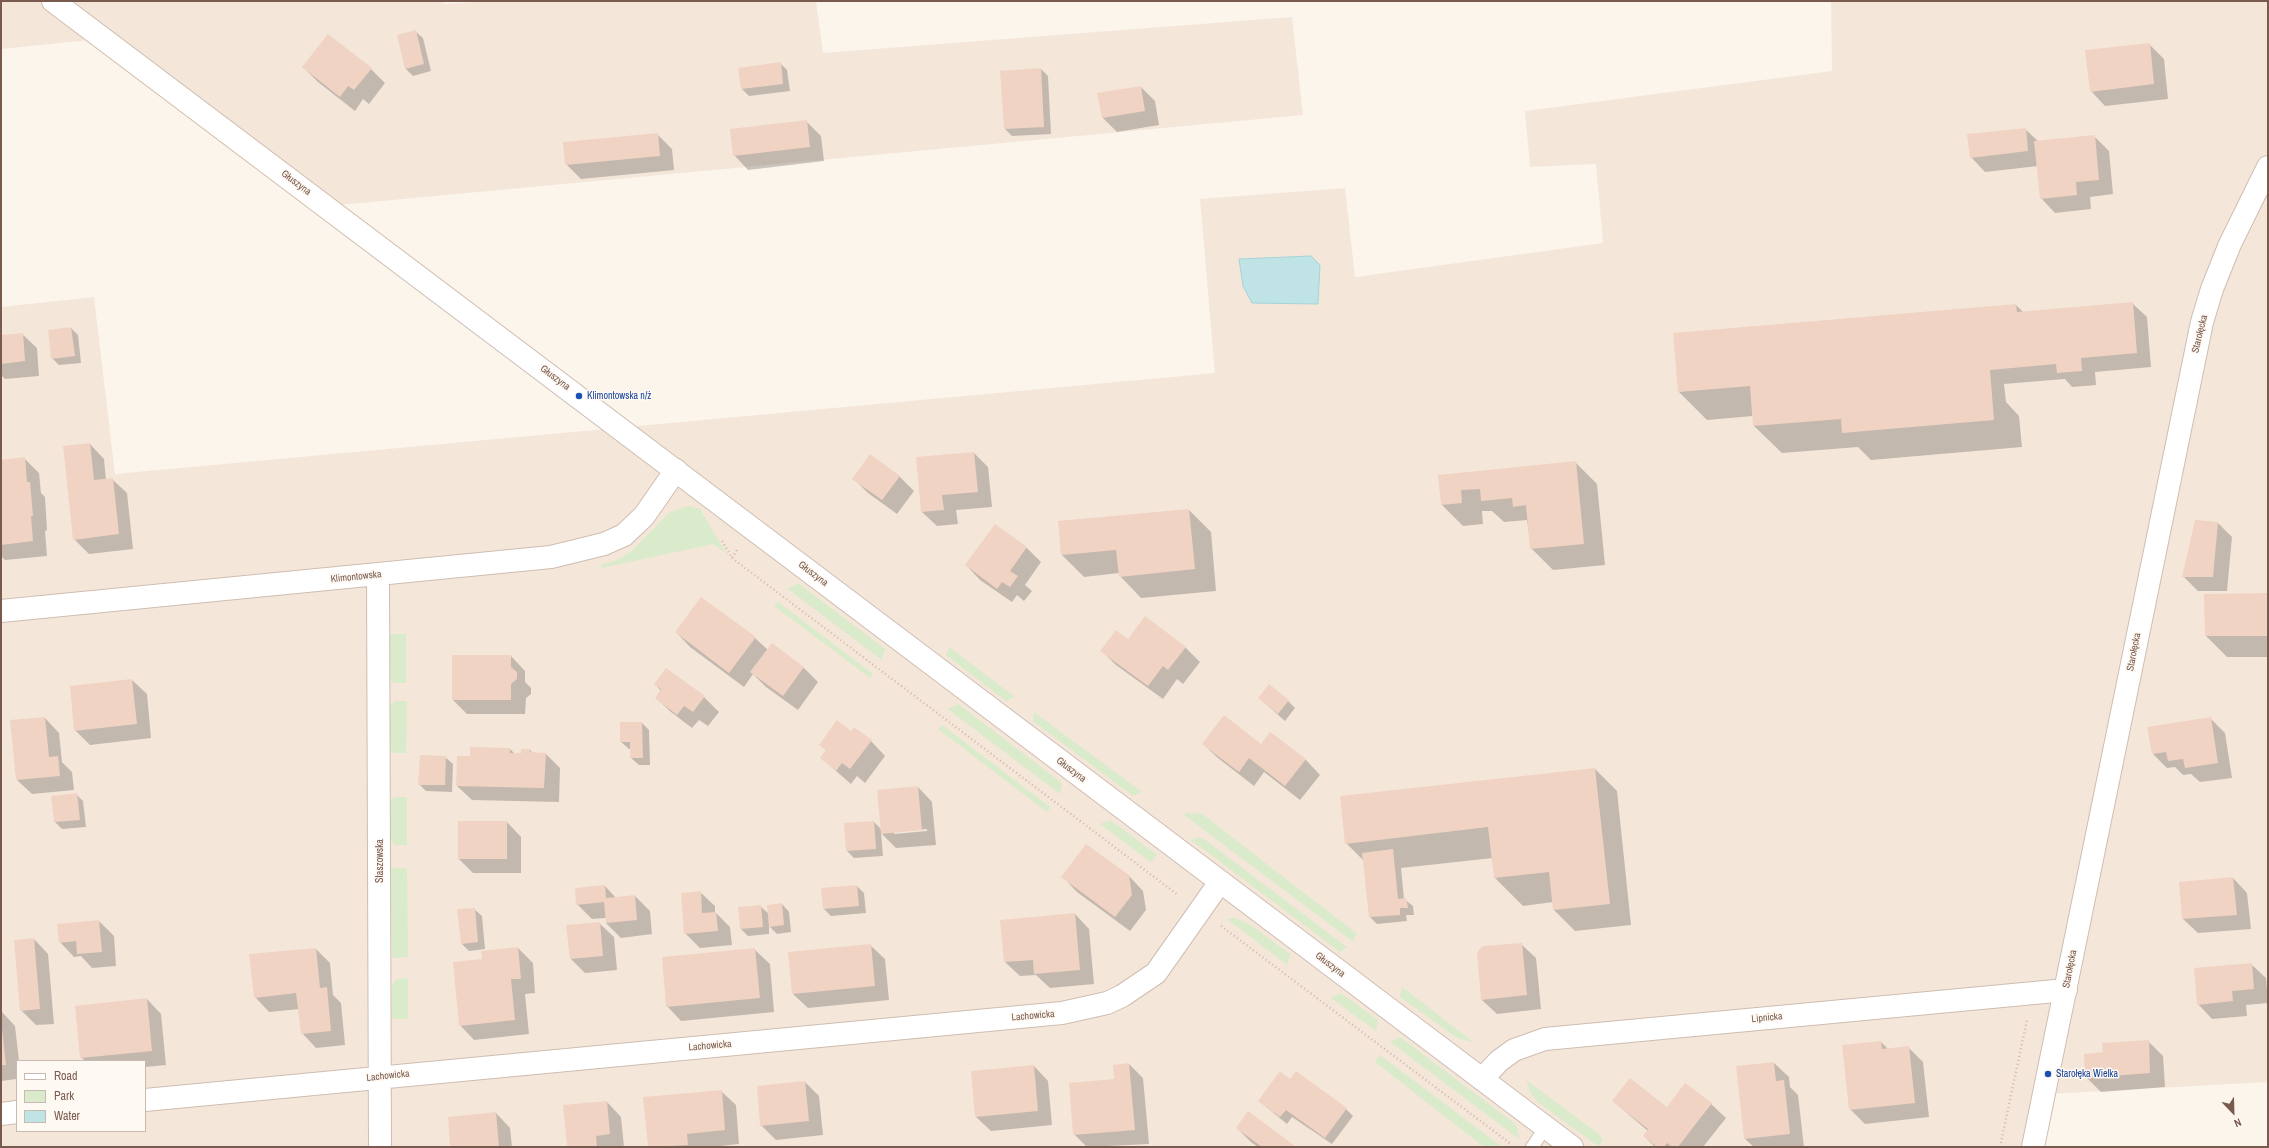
<!DOCTYPE html>
<meta charset="utf-8">
<style>
body{margin:0}
#map{position:relative;width:2269px;height:1148px;overflow:hidden;background:#fcf5ec;font-family:"Archivo Narrow",sans-serif}
canvas{display:block}
.frame{position:absolute;inset:0;border:2px solid #785b4e;pointer-events:none}
.legend{position:absolute;left:16px;top:1060px;width:130px;height:72px;box-sizing:border-box;background:#fff9f3;border:1px solid #c9bab1;margin:0;padding:5px 7px;list-style:none;font-size:12px;color:#785b4e}
.legend li{display:flex;align-items:center;gap:8px;height:20px}
.legend b{width:20px;border:1px solid #c9bab1}
.north{position:absolute;left:2213px;top:1092px;width:40px;height:40px;-webkit-text-stroke:3px #fff9f3;paint-order:stroke;rotate:157deg;font-size:11px;font-weight:700;line-height:16px;text-align:center;color:#785b4e}
.north::after{content:'';display:block;margin:auto;width:14px;height:18px;background:#785b4e;clip-path:polygon(50% 0,100% 100%,50% 72%,0 100%)}
</style>
<div id="map">
<canvas width="2269" height="1148"></canvas>
<div class="frame"></div>
<ul class="legend">
<li><b style="height:5px;background:#fff"></b>Road</li>
<li><b style="height:11px;background:#d9ebca"></b>Park</li>
<li><b style="height:11px;background:#c0e3e6"></b>Water</li>
</ul>
<div class="north">N</div>
</div>
<script>
const g = document.querySelector('canvas').getContext('2d');
g.lineJoin = 'round';
function fill(path, color) { g.fillStyle = color; g.fill(path, 'evenodd'); }
const shape = rows => new Path2D(rows.map(r => 'M' + r).join(''));
function trace(path, color, width, dash) { g.strokeStyle = color; g.lineWidth = width; g.lineCap = dash ? 'butt' : 'round'; g.setLineDash(dash || []); g.stroke(path); }
function write(font, color, halo, rows, align = 'center') {
  g.font = font + ' "Archivo Narrow",sans-serif'; g.lineWidth = 3; g.setLineDash([]); g.textBaseline = 'middle'; g.strokeStyle = halo; g.fillStyle = color; for (const [text, x, y, turn = 0] of rows) {
    g.save(); g.translate(x, y); g.rotate((+turn || 0) * Math.PI / 180); g.textAlign = isNaN(turn) ? turn : align; if (halo) g.strokeText(text, 0, 0); g.fillText(text, 0, 0); g.restore();
  }
}
fill(shape([
 [1,1,443,1,444,4,490,1,816,1,823,53,1292,17,1303,115,328,206,110,38,1,49],
 [1831,1,2268,1,2268,1082,2050,1094,2038,1147,1,1147,1,307,94,297,115,474,1215,373,1200,199,1345,188,1355,277,1603,243,1596,164,1530,167,1525,111,1832,71],
 [17,1061,145,1061,145,1131,17,1131]
]), '#f4e7da');
fill(shape([
 [688,506,700,509,726,553,713,544,601,568,601,565,617,560,631,552,670,512],
 [798,583,885,649,882,660,788,589],
 [778,602,873,674,870,678,774,606],
 [390,634,406,634,406,683,394,683,390,678],
 [949,647,1015,697,1006,701,946,655],
 [395,701,407,701,406,753,395,753,390,750,390,706],
 [958,704,1062,783,1060,794,948,709],
 [1034,712,1142,792,1133,796,1033,721],
 [942,725,1050,807,1050,808,1047,812,938,729],
 [395,797,407,797,407,845,395,845,391,840,391,800],
 [1188,812,1192,814,1201,813,1357,934,1352,941,1184,815],
 [1110,820,1157,855,1151,862,1100,824],
 [1198,837,1204,839,1347,947,1340,952,1191,840],
 [391,868,407,868,408,957,392,958],
 [1235,918,1251,925,1290,954,1287,965,1227,919],
 [408,978,408,1019,392,1019,392,985,397,979],
 [1402,987,1467,1037,1473,1042,1457,1038,1400,997],
 [1341,993,1378,1020,1376,1031,1331,998],
 [1400,1037,1514,1123,1517,1127,1519,1139,1390,1042],
 [1380,1055,1501,1146,1502,1147,1484,1147,1375,1062],
 [1526,1080,1599,1134,1603,1140,1598,1146,1539,1103,1531,1094]
]), '#d9ebca');
const water = shape([
 [1311,256,1320,265,1318,304,1252,303,1243,286,1239,259,1311,256]
]);
fill(water, '#c0e3e6');
trace(water, '#a6d3d8', 1);
fill(shape([
 [415,31,423,38,431,71,413,76,406,69],
 [2149,44,2164,59,2168,99,2105,106,2091,91],
 [780,63,787,70,790,91,749,96,742,89],
 [303,67,371,69,385,83,369,104,363,99,355,111,318,82],
 [1041,69,1048,76,1051,134,1012,136,1005,129],
 [1141,87,1155,101,1159,125,1117,132,1102,117],
 [806,121,821,136,824,161,748,170,734,155],
 [2025,129,2039,142,2094,136,2109,151,2113,194,2090,197,2091,209,2055,213,2041,198,2038,166,1985,172,1971,157],
 [657,134,672,149,674,170,581,179,566,164],
 [2132,303,2147,317,2151,367,2095,372,2096,385,2072,387,2065,379,2004,384,2006,402,2019,416,2022,447,1871,460,1858,447,1782,453,1754,426,1753,416,1707,420,1679,392,2016,305,2024,313],
 [71,328,78,335,81,363,59,365,52,358],
 [22,334,37,348,39,376,5,379,1,375,1,336],
 [90,444,104,459,106,480,112,479,127,493,133,549,89,554,74,539],
 [974,453,988,467,992,507,956,510,958,524,937,526,922,512],
 [871,456,900,477,914,491,897,514,868,493,854,479],
 [24,458,39,473,41,493,45,497,47,530,45,531,47,556,5,560,1,556,1,461],
 [1576,463,1597,484,1605,565,1553,570,1531,548,1527,520,1504,522,1492,511,1482,511,1483,524,1463,526,1442,505,1439,476],
 [1189,510,1211,532,1216,591,1141,598,1120,576,1119,573,1084,577,1062,555,1059,522],
 [2218,523,2232,537,2227,591,2198,591,2184,577],
 [995,525,1027,548,1041,562,1025,585,1032,591,1024,601,1017,595,1012,602,980,580,966,565],
 [2268,594,2268,657,2227,657,2206,636],
 [676,632,755,638,768,650,772,644,804,668,818,682,798,710,766,687,753,674,744,687,690,647],
 [1128,640,1185,647,1200,662,1183,684,1177,679,1163,699,1116,665,1102,651],
 [511,656,525,671,525,682,531,688,531,694,526,698,525,714,467,714,453,700],
 [132,680,147,694,151,738,90,745,75,730,71,687],
 [655,684,704,697,719,712,708,726,699,720,692,728,671,712,656,698,661,691],
 [1259,698,1288,701,1295,708,1285,721],
 [45,718,59,733,62,762,72,772,74,790,32,794,17,780],
 [2210,718,2225,733,2232,778,2200,782,2191,774,2183,775,2175,767,2167,768,2153,754],
 [621,723,642,723,649,730,650,765,639,765,631,758,631,749,629,749,621,742],
 [851,732,871,741,885,756,865,783,857,776,851,784,821,758,827,751,820,745],
 [1271,733,1306,760,1320,775,1300,800,1264,772,1254,786,1218,758,1203,744,1261,745],
 [510,749,515,754,522,754,530,750,533,753,545,753,560,768,559,802,472,800,457,786,471,757],
 [445,757,453,764,452,792,426,791,419,784],
 [1595,769,1617,791,1631,925,1575,931,1554,910,1553,902,1523,906,1495,878,1493,858,1401,868,1404,899,1413,906,1414,915,1406,915,1407,921,1377,924,1370,917,1364,861,1346,843],
 [918,787,932,802,936,845,896,848,881,833,883,856,854,858,847,851,874,822,882,830],
 [927,829,927,831,894,834,894,832],
 [76,794,83,801,86,827,62,829,55,822,52,797],
 [507,822,521,837,521,873,473,873,459,859],
 [1129,876,1143,891,1146,910,1130,931,1077,892,1063,877],
 [2233,878,2247,893,2251,929,2198,933,2183,919,2180,883],
 [605,886,616,898,635,896,650,911,652,934,621,938,606,923,606,918,592,919,577,904],
 [857,886,864,893,866,913,831,916,824,909],
 [700,892,715,906,715,912,730,927,732,945,700,948,685,933],
 [782,904,789,912,791,932,777,934,769,926,769,934,748,936,741,929,760,906,769,914],
 [474,909,482,916,485,949,469,951,462,944],
 [1075,914,1089,929,1094,984,1050,988,1036,975,1020,976,1005,962],
 [99,921,114,936,116,966,92,968,81,956,74,957,60,942],
 [599,923,614,937,617,970,585,973,571,959],
 [34,939,48,954,54,1024,36,1025,21,1010],
 [1521,944,1536,958,1541,1009,1497,1014,1482,1000],
 [870,945,885,959,889,1000,808,1008,793,994],
 [518,948,533,963,535,993,525,994,529,1034,474,1040,460,1025,483,960],
 [316,949,330,963,333,995,341,1003,345,1045,316,1048,302,1033,299,1009,269,1012,255,997],
 [755,950,770,964,774,1012,681,1021,667,1006],
 [2251,964,2266,978,2268,1003,2246,1005,2247,1016,2212,1019,2198,1004],
 [147,999,161,1014,166,1065,145,1067,145,1061,85,1061,81,1057],
 [1,1011,15,1026,19,1061,17,1061,17,1079,1,1081],
 [2148,1041,2163,1056,2165,1087,2101,1092,2086,1077,2104,1053],
 [1881,1042,1889,1050,1908,1047,1923,1062,1929,1117,1865,1124,1850,1109],
 [1774,1063,1789,1077,1790,1087,1798,1095,1804,1147,1754,1147,1745,1139],
 [1129,1064,1143,1078,1149,1144,1087,1147,1074,1134],
 [1034,1066,1048,1081,1052,1125,991,1131,976,1117],
 [1290,1080,1346,1109,1353,1116,1332,1144,1292,1117,1287,1124,1259,1101],
 [805,1082,819,1096,823,1135,776,1140,761,1125],
 [721,1091,736,1105,739,1144,711,1147,649,1147,644,1098],
 [1613,1101,1667,1108,1711,1104,1726,1118,1703,1147,1655,1147,1644,1136,1648,1131],
 [607,1102,621,1117,624,1147,568,1147],
 [1248,1112,1295,1147,1258,1147,1251,1142,1237,1128],
 [496,1113,510,1128,512,1147,451,1147],
 [129,1146,130,1147,114,1147]
]), '#0003');
fill(shape([
 [416,30,424,64,405,69,397,35],
 [328,34,372,68,354,90,348,86,340,97,302,67],
 [2150,43,2154,84,2090,92,2085,50],
 [781,62,783,84,741,89,738,68],
 [1041,68,1044,127,1004,129,1000,71],
 [1141,86,1145,111,1102,118,1097,93],
 [807,120,810,147,733,156,730,129],
 [2026,128,2028,151,1970,158,1967,134],
 [658,133,660,156,565,165,563,142],
 [2095,135,2099,180,2076,182,2077,195,2040,199,2034,141],
 [2133,302,2137,353,2081,358,2082,371,2057,373,2056,364,1990,370,1994,420,1842,433,1841,419,1753,426,1750,386,1678,392,1673,333,2016,304,2017,312],
 [71,327,75,356,51,359,48,330],
 [23,333,25,361,1,364,1,335],
 [90,443,94,480,113,478,119,534,73,540,63,446],
 [974,452,978,492,942,495,944,510,921,512,916,457],
 [870,454,900,476,882,500,852,479],
 [25,457,27,482,30,482,33,516,31,516,33,541,1,545,1,460],
 [1576,461,1584,544,1530,549,1526,505,1513,507,1512,498,1481,501,1480,489,1461,490,1462,503,1441,505,1438,475],
 [1189,509,1195,569,1119,577,1116,550,1061,555,1058,521],
 [2195,520,2218,522,2213,577,2182,577],
 [995,524,1027,547,1010,571,1018,576,1010,587,1002,582,997,589,965,565],
 [2268,593,2268,636,2205,636,2204,594],
 [701,597,756,637,729,673,675,632],
 [1145,616,1186,647,1168,670,1163,666,1148,686,1100,651,1116,630,1128,639],
 [772,643,804,667,783,696,750,672],
 [452,655,511,655,511,667,517,672,517,679,511,684,511,700,452,700],
 [666,668,705,696,693,712,684,706,677,715,655,698,661,689,654,684],
 [132,679,137,724,74,731,70,686],
 [1269,684,1289,700,1278,714,1258,698],
 [1224,715,1261,744,1270,732,1306,759,1285,786,1249,758,1239,772,1202,744],
 [45,717,49,757,58,756,60,776,16,780,10,720],
 [2211,717,2218,763,2185,768,2183,759,2168,761,2166,752,2152,754,2147,727],
 [837,720,851,731,854,727,872,740,850,769,842,763,836,771,820,758,826,750,819,745],
 [620,722,642,722,643,758,630,758,630,742,620,742],
 [470,747,510,748,510,753,521,753,521,749,531,749,530,752,546,753,544,788,456,786,457,756,470,756],
 [420,755,446,756,445,785,418,785],
 [1595,768,1610,904,1553,910,1549,872,1494,878,1488,827,1345,844,1340,796],
 [918,786,922,830,881,834,877,790],
 [77,793,80,820,54,822,51,796],
 [458,821,507,821,507,859,458,859],
 [874,821,876,849,846,851,844,823],
 [1086,844,1129,875,1132,895,1115,917,1061,877],
 [1393,849,1398,899,1406,898,1408,908,1400,908,1400,915,1369,917,1362,853],
 [2233,877,2237,915,2182,919,2179,882],
 [605,885,606,898,635,895,637,920,606,923,604,902,576,905,575,888],
 [857,885,859,906,823,909,821,888],
 [701,891,702,913,716,912,718,931,684,934,681,893],
 [782,903,784,925,769,927,767,905],
 [761,905,763,927,740,929,738,907],
 [475,908,478,942,461,944,457,909],
 [1075,913,1080,970,1034,974,1033,960,1004,962,1000,920],
 [99,920,102,952,77,954,76,941,59,943,57,924],
 [600,922,603,956,570,959,566,925],
 [34,938,40,1009,20,1011,14,940],
 [1522,943,1527,995,1481,1000,1477,953,1482,946],
 [871,944,875,986,792,994,788,952],
 [518,947,521,979,511,979,515,1020,459,1026,453,962,482,959,481,951],
 [316,948,320,988,327,987,331,1031,301,1034,296,993,254,998,249,954],
 [755,948,760,998,666,1007,662,957],
 [2252,963,2254,989,2232,991,2233,1001,2197,1005,2194,968],
 [147,998,152,1051,80,1058,75,1006],
 [1,1019,6,1065,1,1065],
 [2149,1040,2150,1073,2085,1078,2084,1054,2103,1052,2102,1043],
 [1881,1041,1882,1049,1909,1046,1915,1103,1849,1110,1842,1045],
 [1774,1062,1776,1081,1784,1080,1790,1134,1744,1139,1736,1066],
 [1129,1063,1135,1130,1073,1135,1069,1083,1114,1079,1113,1065],
 [1034,1065,1038,1111,975,1117,971,1071],
 [1280,1071,1290,1079,1296,1071,1347,1108,1325,1138,1286,1110,1280,1117,1258,1101],
 [1630,1078,1667,1107,1685,1083,1712,1103,1678,1147,1672,1147,1667,1143,1664,1147,1657,1147,1643,1136,1648,1129,1612,1101],
 [805,1081,809,1121,760,1126,757,1086],
 [722,1090,725,1130,687,1134,688,1145,648,1147,643,1097],
 [607,1101,610,1134,596,1136,597,1147,567,1147,563,1105],
 [1248,1111,1295,1146,1294,1147,1262,1147,1236,1128],
 [496,1112,499,1147,450,1147,448,1117]
]), '#f1d3c4');
const service = shape([
 [1532,1147,1546,1127]
]);
const minor = shape([
 [378,575,380,1147],
 [1,611,551,557,604,544,624,535,644,516,676,470],
 [1482,1079,1499,1061,1514,1050,1545,1039,2066,990],
 [145,1100,1062,1013,1107,1003,1122,996,1156,973,1220,882],
 [1,1114,17,1112]
]);
const tertiary = shape([
 [53,1,1572,1147],
 [2033,1147,2202,322,2212,289,2230,244,2268,167]
]);
trace(service, '#cfbdb1', 14);
trace(minor, '#cfbdb1', 24);
trace(tertiary, '#cfbdb1', 24);
trace(shape([
 [722,541,732,558,737,550],
 [732,558,1178,895],
 [1221,926,1511,1144],
 [2000,1147,2027,1020]
]), '#d7b6a6', 2.5, [1, 3]);
trace(service, '#fff', 12);
trace(minor, '#fff', 22);
trace(tertiary, '#fff', 22);
for (const [x, y, r, color] of [
 [579,396,4,"#1a4fb4"],
 [2048,1074,4,"#1a4fb4"]
]) { const dot = new Path2D(); dot.arc(x, y, r, 0, 2 * Math.PI); g.fillStyle = color; g.fill(dot); trace(dot, '#fff9f3', 1.5); }
write('10px', '#785b4e', '#fff9f3', [
 ["Głuszyna",296,183,37],
 ["Starołęcka",2200,334,-76],
 ["Głuszyna",555,378,37],
 ["Głuszyna",813,574,37],
 ["Klimontowska",356,577,-6],
 ["Starołęcka",2134,652,-79],
 ["Głuszyna",1071,770,37],
 ["Staszowska",380,861,-90],
 ["Głuszyna",1330,965,37],
 ["Starołęcka",2070,969,-79],
 ["Lachowicka",1033,1016,-5],
 ["Lipnicka",1767,1018,-6],
 ["Lachowicka",710,1046,-5],
 ["Lachowicka",388,1076,-6]
]);
write('10px', '#164399', '#fff9f3', [
 ["Klimontowska n/ż",587,396],
 ["Starołęka Wielka",2056,1074]
], 'left');
</script>
